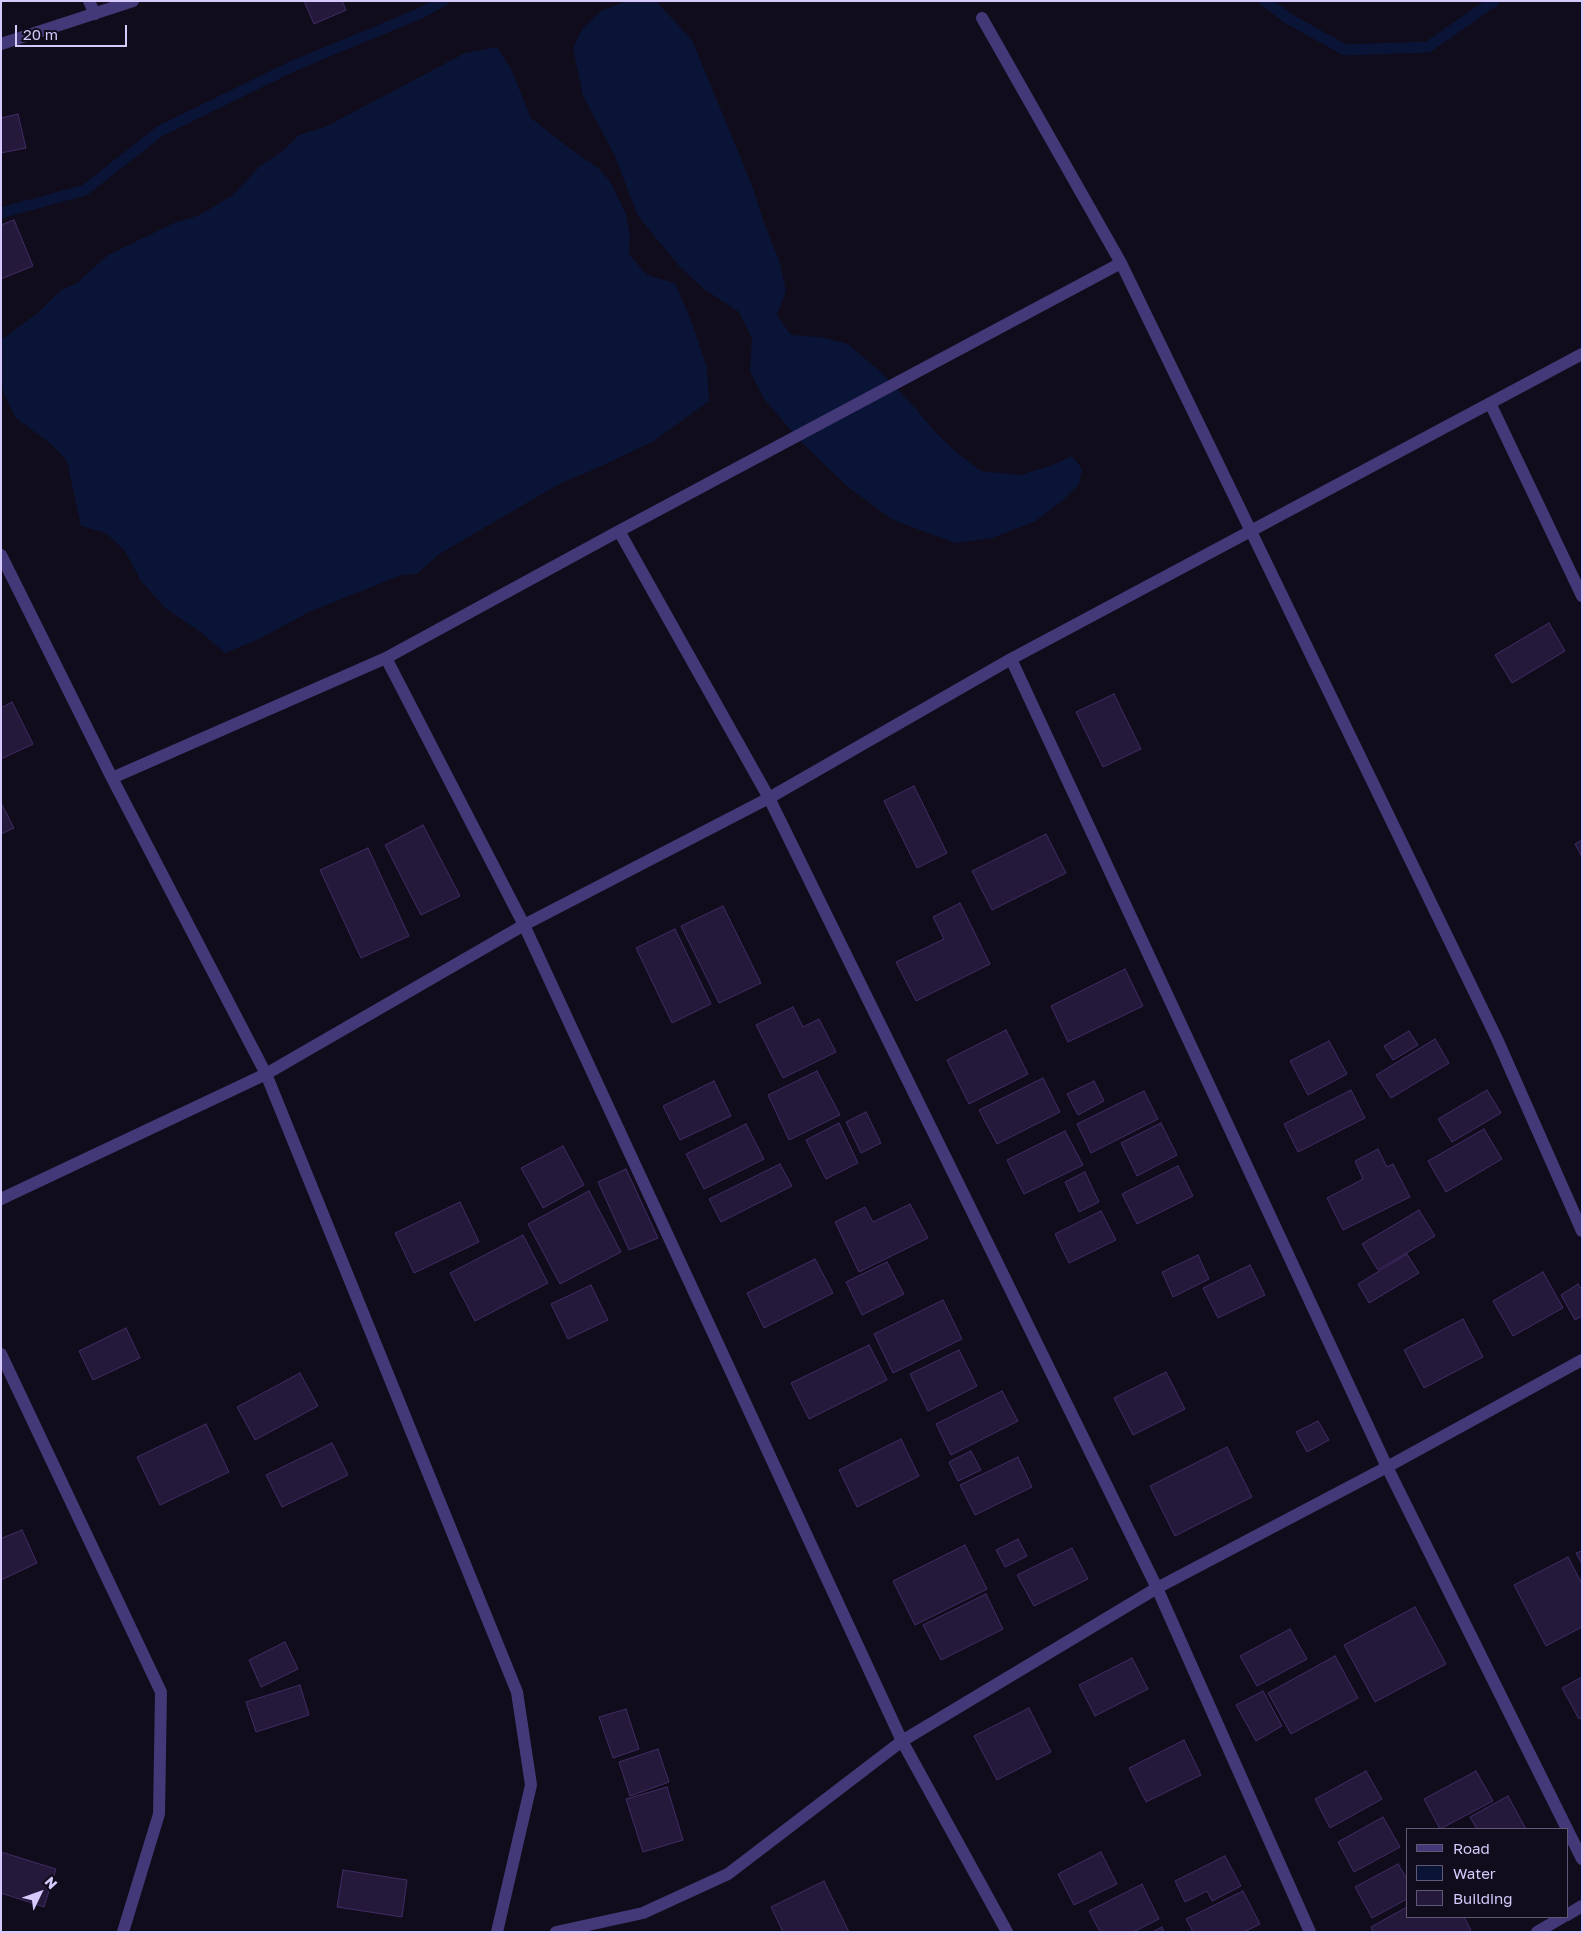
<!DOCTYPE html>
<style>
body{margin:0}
#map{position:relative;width:1583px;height:1933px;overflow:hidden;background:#110c1b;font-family:"Golos Text",sans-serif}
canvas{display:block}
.frame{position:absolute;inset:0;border:2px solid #d6c9fc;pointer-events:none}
.legend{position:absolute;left:1406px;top:1828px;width:162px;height:90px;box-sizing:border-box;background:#110c1b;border:1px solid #605875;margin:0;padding:6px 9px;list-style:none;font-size:15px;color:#d6c9fc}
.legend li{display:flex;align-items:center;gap:10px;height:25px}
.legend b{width:25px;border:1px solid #605875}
.north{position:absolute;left:15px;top:1868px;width:50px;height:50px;-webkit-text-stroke:4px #110c1b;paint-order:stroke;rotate:48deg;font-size:14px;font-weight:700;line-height:20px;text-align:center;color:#d6c9fc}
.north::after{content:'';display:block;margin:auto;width:18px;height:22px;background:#d6c9fc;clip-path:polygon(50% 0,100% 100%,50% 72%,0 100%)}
.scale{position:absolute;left:15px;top:25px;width:112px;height:22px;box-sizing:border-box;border:2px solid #d6c9fc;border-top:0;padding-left:6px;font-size:15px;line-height:18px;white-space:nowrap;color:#d6c9fc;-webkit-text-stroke:4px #110c1b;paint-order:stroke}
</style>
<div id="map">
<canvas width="1583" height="1933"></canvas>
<div class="frame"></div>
<ul class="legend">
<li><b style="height:6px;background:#443978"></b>Road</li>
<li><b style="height:14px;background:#0a1436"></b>Water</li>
<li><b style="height:14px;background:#25193b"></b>Building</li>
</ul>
<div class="north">N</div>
<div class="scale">20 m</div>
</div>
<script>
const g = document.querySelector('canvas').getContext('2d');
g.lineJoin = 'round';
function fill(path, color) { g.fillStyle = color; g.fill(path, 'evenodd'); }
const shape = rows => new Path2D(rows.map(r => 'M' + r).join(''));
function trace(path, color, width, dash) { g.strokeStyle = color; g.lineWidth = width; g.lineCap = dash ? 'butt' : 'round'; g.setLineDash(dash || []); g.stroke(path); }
fill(shape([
 [628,1,656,1,692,40,753,188,763,220,779,260,786,291,777,315,791,335,820,337,848,344,882,373,917,410,934,431,956,452,981,471,1020,475,1050,466,1072,456,1082,469,1079,484,1061,502,1034,522,992,538,955,543,893,520,848,487,800,441,765,400,750,372,752,338,739,312,704,289,680,267,638,216,614,154,583,96,573,48,582,29,601,11],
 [497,47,511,69,531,118,568,147,598,168,610,181,626,214,630,236,629,254,647,275,675,283,691,320,707,368,709,401,654,441,593,470,563,482,506,515,438,555,417,574,402,575,309,612,259,639,225,653,202,633,165,608,141,581,125,551,106,533,81,526,67,461,51,444,16,418,4,394,1,378,1,340,39,312,61,290,77,283,108,255,174,223,200,215,233,195,259,167,285,149,299,135,325,127,465,53]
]), '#0a1436');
trace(shape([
 [1265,1,1289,19,1345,50,1428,47,1494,1],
 [1,213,85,190,160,131,293,66,421,13,443,1]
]), '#0a1436', 11);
const building = shape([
 [304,1,342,1,346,10,314,24,304,1],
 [18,114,26,148,1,153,1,118,18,114],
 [14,220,33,266,1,279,1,225,14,220],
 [1549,623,1565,651,1512,683,1495,655,1549,623],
 [1114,694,1141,749,1103,767,1076,712,1114,694],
 [12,702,33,744,1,759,1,708,12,702],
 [914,786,947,853,917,868,884,801,914,786],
 [1,803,14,828,1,834,1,803],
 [423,825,460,896,421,915,385,845,423,825],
 [1046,834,1066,873,992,910,972,871,1046,834],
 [1582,840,1582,857,1575,844,1582,840],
 [368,848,409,936,361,958,320,870,368,848],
 [960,903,990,964,916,1001,896,962,944,939,933,917,960,903],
 [723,906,761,983,719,1003,681,926,723,906],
 [675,929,711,1004,672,1023,636,948,675,929],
 [1125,969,1143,1006,1068,1042,1051,1006,1125,969],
 [793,1007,803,1027,819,1019,836,1052,783,1078,756,1025,793,1007],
 [1006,1030,1028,1074,969,1104,947,1060,1006,1030],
 [1409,1031,1418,1045,1393,1060,1384,1046,1409,1031],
 [1435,1039,1449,1063,1391,1098,1376,1075,1435,1039],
 [1329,1041,1347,1074,1308,1095,1290,1061,1329,1041],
 [817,1071,840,1115,789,1140,768,1095,817,1071],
 [1043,1078,1060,1112,997,1144,979,1110,1043,1078],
 [714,1081,731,1116,680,1140,663,1106,714,1081],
 [1094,1081,1104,1101,1078,1115,1067,1094,1094,1081],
 [1351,1090,1365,1118,1298,1152,1284,1124,1351,1090],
 [1487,1090,1501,1113,1452,1142,1438,1119,1487,1090],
 [1144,1091,1158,1119,1091,1153,1077,1124,1144,1091],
 [866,1112,881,1143,861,1153,846,1122,866,1112],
 [839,1123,858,1163,826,1179,806,1140,839,1123],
 [1161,1123,1177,1155,1137,1176,1121,1143,1161,1123],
 [746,1124,764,1159,704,1189,686,1154,746,1124],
 [1484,1129,1502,1159,1446,1192,1428,1161,1484,1129],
 [1065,1131,1083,1165,1024,1194,1007,1160,1065,1131],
 [563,1146,584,1185,543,1208,521,1168,563,1146],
 [1378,1149,1387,1167,1393,1164,1410,1197,1343,1230,1327,1198,1363,1179,1355,1161,1378,1149],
 [780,1164,792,1186,721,1222,709,1199,780,1164],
 [1178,1166,1193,1196,1137,1224,1122,1194,1178,1166],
 [626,1169,658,1238,629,1250,598,1182,626,1169],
 [1085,1172,1099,1202,1079,1212,1065,1182,1085,1172],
 [589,1191,621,1252,560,1284,528,1224,589,1191],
 [460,1202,479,1242,414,1273,395,1233,460,1202],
 [910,1204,928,1238,859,1272,835,1222,865,1207,873,1222,910,1204],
 [1419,1210,1435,1236,1378,1270,1362,1244,1419,1210],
 [1101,1211,1116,1240,1069,1263,1055,1234,1101,1211],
 [523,1235,548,1283,475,1321,450,1273,523,1235],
 [1407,1254,1419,1273,1369,1303,1358,1284,1407,1254],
 [1198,1255,1209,1279,1173,1297,1162,1272,1198,1255],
 [815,1259,833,1293,764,1328,747,1293,815,1259],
 [887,1262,904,1294,862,1315,846,1282,887,1262],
 [1250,1265,1265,1295,1218,1318,1203,1288,1250,1265],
 [1543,1272,1563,1308,1513,1336,1493,1301,1543,1272],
 [1578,1284,1582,1290,1582,1316,1575,1320,1561,1295,1578,1284],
 [591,1285,608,1320,568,1339,551,1304,591,1285],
 [943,1300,962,1339,893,1373,874,1334,943,1300],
 [1463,1319,1483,1357,1424,1388,1404,1350,1463,1319],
 [126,1328,140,1358,93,1380,79,1351,126,1328],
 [869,1345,887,1380,809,1419,791,1383,869,1345],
 [959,1350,977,1386,928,1411,910,1374,959,1350],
 [1166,1372,1185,1409,1133,1435,1114,1398,1166,1372],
 [300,1373,318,1406,255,1440,237,1407,300,1373],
 [1002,1391,1018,1421,951,1455,936,1424,1002,1391],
 [1318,1421,1329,1440,1307,1452,1296,1432,1318,1421],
 [206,1424,229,1472,160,1505,137,1457,206,1424],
 [901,1439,919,1476,857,1507,839,1470,901,1439],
 [332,1443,348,1475,282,1507,266,1475,332,1443],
 [1227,1447,1252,1497,1175,1536,1150,1486,1227,1447],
 [971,1451,981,1470,958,1481,949,1462,971,1451],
 [1018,1457,1032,1487,975,1515,960,1485,1018,1457],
 [22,1530,37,1563,1,1580,1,1536,2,1538,22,1530],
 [1018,1539,1027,1556,1005,1567,996,1550,1018,1539],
 [965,1545,987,1589,915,1625,893,1581,965,1545],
 [1072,1548,1088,1579,1034,1606,1017,1575,1072,1548],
 [1582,1551,1582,1564,1576,1553,1582,1551],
 [1568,1557,1582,1584,1582,1627,1546,1646,1514,1585,1568,1557],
 [986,1594,1003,1629,941,1660,923,1625,986,1594],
 [1415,1607,1446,1664,1375,1702,1344,1645,1415,1607],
 [1290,1629,1307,1659,1257,1686,1240,1656,1290,1629],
 [285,1642,298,1669,261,1687,249,1660,285,1642],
 [1335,1656,1358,1698,1291,1734,1268,1693,1335,1656],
 [1132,1658,1148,1689,1095,1716,1079,1685,1132,1658],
 [1582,1677,1582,1717,1579,1719,1562,1688,1582,1677],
 [300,1685,309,1715,256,1732,246,1702,300,1685],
 [1263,1691,1282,1726,1256,1741,1236,1705,1263,1691],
 [1029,1708,1051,1752,997,1780,974,1736,1029,1708],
 [626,1709,639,1749,613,1758,599,1717,626,1709],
 [1184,1740,1201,1775,1146,1802,1129,1768,1184,1740],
 [658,1749,669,1782,630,1796,619,1762,658,1749],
 [1366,1771,1382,1799,1330,1828,1315,1799,1366,1771],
 [1476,1771,1493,1801,1440,1829,1424,1799,1476,1771],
 [667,1787,683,1840,643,1852,626,1799,667,1787],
 [1508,1796,1526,1829,1477,1829,1470,1817,1508,1796],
 [1383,1817,1400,1847,1354,1872,1338,1842,1383,1817],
 [1,1852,56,1869,44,1907,1,1893,1,1852],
 [1101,1852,1117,1884,1074,1905,1058,1874,1101,1852],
 [1225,1856,1241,1886,1212,1901,1207,1891,1185,1902,1175,1881,1225,1856],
 [1398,1864,1407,1879,1407,1899,1372,1918,1355,1887,1398,1864],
 [343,1870,407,1880,402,1917,337,1907,343,1870],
 [824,1881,849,1932,783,1932,771,1907,824,1881],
 [1142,1884,1159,1919,1133,1932,1100,1932,1089,1911,1142,1884],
 [1243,1891,1260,1924,1244,1932,1193,1932,1186,1919,1243,1891],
 [1407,1907,1407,1917,1464,1917,1471,1930,1468,1932,1373,1932,1371,1927,1407,1907],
 [1162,1927,1164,1932,1152,1932,1162,1927]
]);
fill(building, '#25193b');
trace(building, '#402c66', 1);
trace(shape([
 [89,1,95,14],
 [982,18,1121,263,1497,1039,1582,1231],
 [1,44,133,1],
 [1490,403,1582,596],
 [619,531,769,798,1157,1588,1310,1932],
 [1,555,112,778,266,1074,517,1692,531,1785,497,1932],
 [386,658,524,925,902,1741,1007,1932],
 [1011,659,1387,1467,1582,1859],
 [112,778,386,658,619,531,1121,263],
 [1,1199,266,1074,524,925,769,798,1011,659,1582,354],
 [1,1354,161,1692,159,1814,123,1932],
 [1567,1915,1582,1906],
 [556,1932,643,1913,728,1874,902,1741,1157,1588,1387,1467,1582,1360],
 [1537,1932,1563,1917]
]), '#443978', 12);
</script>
